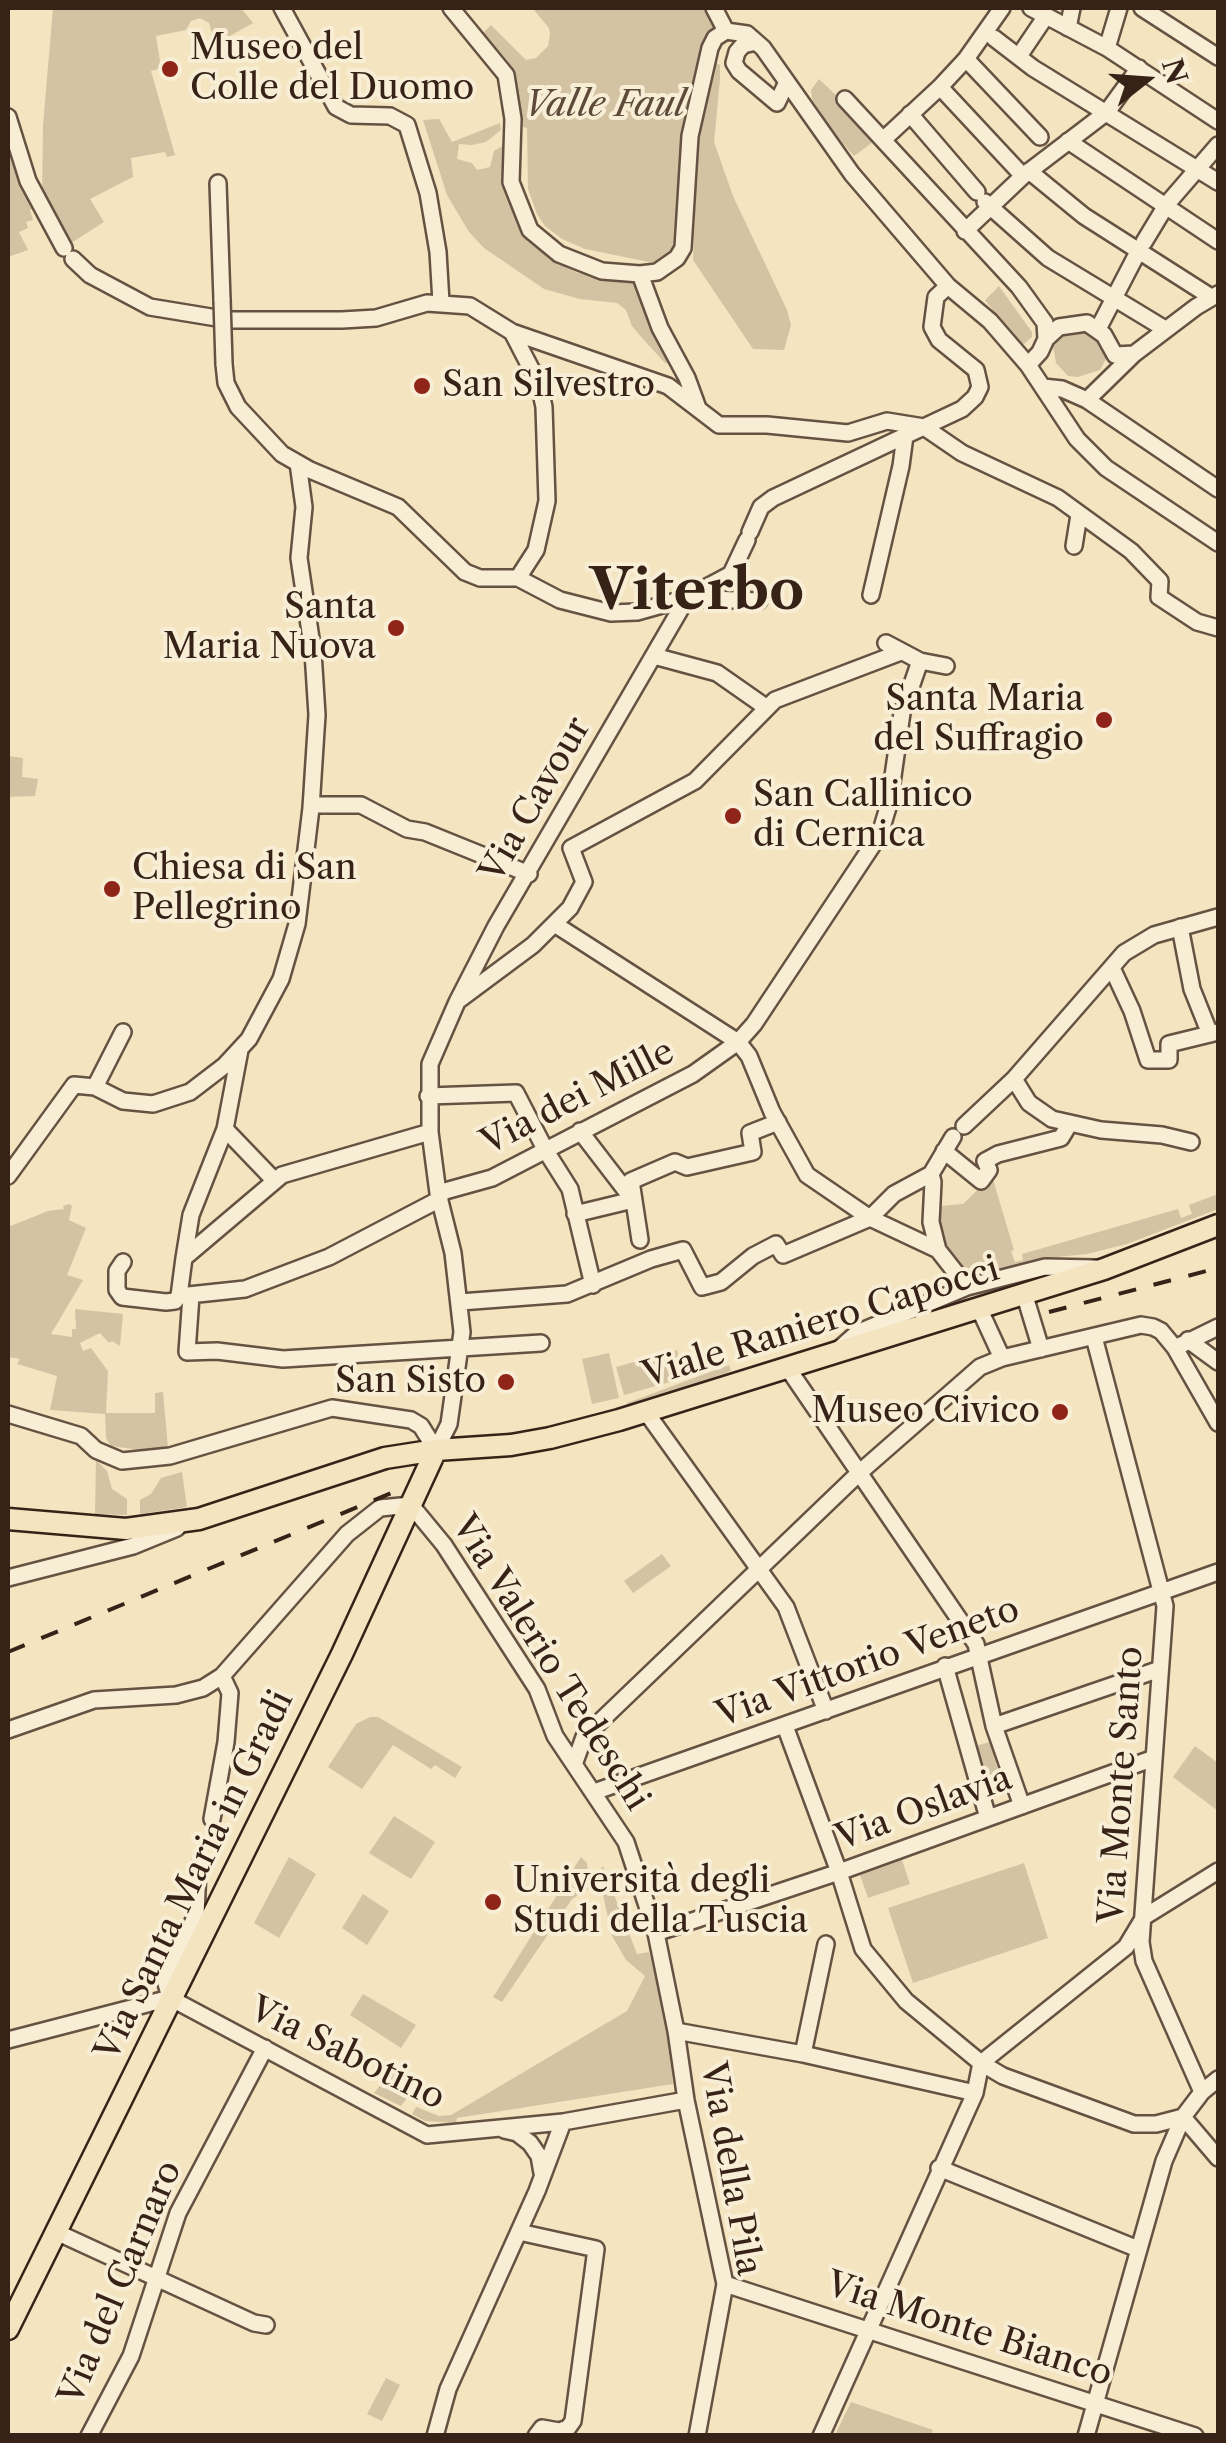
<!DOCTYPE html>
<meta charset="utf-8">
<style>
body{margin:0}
#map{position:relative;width:1226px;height:2443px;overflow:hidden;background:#f4e4bf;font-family:"Libre Caslon Text",serif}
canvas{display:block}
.frame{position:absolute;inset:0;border:10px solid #372218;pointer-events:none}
.north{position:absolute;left:1096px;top:30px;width:100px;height:100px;-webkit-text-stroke:8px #f8edd5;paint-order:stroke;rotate:73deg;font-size:28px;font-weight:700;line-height:40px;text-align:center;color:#372218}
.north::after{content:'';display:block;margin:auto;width:35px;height:45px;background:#372218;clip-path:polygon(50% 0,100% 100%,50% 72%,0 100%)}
</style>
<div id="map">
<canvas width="1226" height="2443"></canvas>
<div class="frame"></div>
<div class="north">N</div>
</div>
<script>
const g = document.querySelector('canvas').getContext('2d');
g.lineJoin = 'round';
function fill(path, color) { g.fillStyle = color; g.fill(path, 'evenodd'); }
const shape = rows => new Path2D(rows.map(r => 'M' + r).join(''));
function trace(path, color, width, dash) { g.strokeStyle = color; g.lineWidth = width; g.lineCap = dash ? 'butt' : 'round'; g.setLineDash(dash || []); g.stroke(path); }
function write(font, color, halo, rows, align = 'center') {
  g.font = font + ' "Libre Caslon Text",serif'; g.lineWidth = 8; g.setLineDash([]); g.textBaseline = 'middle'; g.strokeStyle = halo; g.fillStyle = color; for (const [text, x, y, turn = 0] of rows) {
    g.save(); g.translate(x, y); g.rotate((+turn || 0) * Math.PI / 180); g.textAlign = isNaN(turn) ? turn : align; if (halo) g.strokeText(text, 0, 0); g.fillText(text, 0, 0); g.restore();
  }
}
fill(shape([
 [53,8,241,8,253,23,223,40,225,46,216,48,209,23,200,18,191,21,186,30,156,36,161,68,151,71,175,155,167,157,165,152,131,158,133,177,90,199,104,222,68,245,42,203,43,125],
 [537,8,709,8,717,28,703,41,689,98,676,246,664,260,654,263,585,249,562,239,545,226,537,214,528,189,527,128,523,127,514,74,507,60,483,33,491,25,526,60,536,58,548,46,550,34,549,28,534,10],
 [715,62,720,65,720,79,714,142,733,196,787,310,791,325,784,350,753,349,693,260,698,129],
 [819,79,842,101,840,105,873,142,854,156,832,131,812,99,811,90],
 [439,119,452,142,500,123,501,130,486,142,472,145,459,144,457,159,472,163,477,170,490,167,494,151,508,143,506,194,520,229,553,261,578,273,633,282,672,364,665,363,643,339,632,326,626,310,617,303,580,299,544,289,484,248,469,232,447,195,423,120],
 [8,134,34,208,30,210,33,220,26,222,28,228,19,232,28,250,8,257],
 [999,286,1032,332,1032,337,1024,344,1017,341,985,300],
 [1080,327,1098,335,1108,355,1100,370,1078,377,1068,376,1056,363,1053,345,1061,331],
 [8,756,23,758,22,777,38,779,35,796,8,797],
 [992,1176,1014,1250,1011,1251,1015,1262,1023,1260,1022,1254,1178,1209,1181,1218,1192,1214,1189,1205,1218,1194,1218,1209,1127,1244,1087,1254,1038,1259,963,1278,968,1272,945,1248,941,1238,940,1206,963,1204],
 [69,1204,72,1206,69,1220,86,1228,67,1275,83,1280,51,1334,72,1337,72,1329,76,1329,75,1309,123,1314,120,1346,112,1341,109,1343,100,1333,80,1343,83,1351,91,1348,108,1371,106,1413,155,1413,155,1393,163,1392,168,1448,154,1452,111,1446,106,1438,105,1414,50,1410,57,1376,17,1364,20,1359,8,1357,8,1227,48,1211,64,1209,63,1206],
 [677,1350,684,1378,624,1395,616,1367],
 [609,1353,619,1398,592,1404,582,1359],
 [729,1365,731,1371,630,1410,627,1403],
 [96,1460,107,1471,112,1489,127,1499,127,1515,95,1514],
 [182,1472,187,1507,140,1514,140,1500,151,1494,161,1478],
 [662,1554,671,1566,633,1593,624,1581],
 [370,1717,378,1717,462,1767,455,1778,435,1765,431,1769,393,1745,362,1789,328,1767,356,1724],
 [990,1742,1004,1791,989,1796,975,1746],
 [1195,1746,1218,1763,1218,1811,1173,1777],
 [394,1816,435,1842,411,1879,369,1853],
 [289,1857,316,1874,279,1938,254,1923],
 [581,1857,587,1863,590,1888,572,1899,502,2002,493,1997],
 [902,1860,910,1884,868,1898,860,1875],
 [1024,1863,1048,1938,913,1983,888,1908],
 [603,1866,637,1954,649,1952,664,2010,673,2084,457,2118,456,2123,425,2121,412,2114,416,2107,439,2116,451,2115,627,2011,645,1976,626,1960,612,1936,598,1872],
 [363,1894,389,1911,367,1945,342,1928],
 [363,1994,416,2025,401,2048,350,2015],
 [395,2066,420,2081,401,2106,374,2093],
 [386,2378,400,2385,382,2421,367,2414],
 [851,2402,933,2430,931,2435,835,2435]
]), '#d4c3a3');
const minor = shape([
 [282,8,336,107,351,115,390,116,407,125,428,193,438,252,441,302],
 [451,8,506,75,513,119,511,182,530,230,559,254,602,271,640,274,657,272,677,258,683,248,690,136,710,48,715,38,726,31],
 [714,8,726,31],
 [1031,8,1107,48,1218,121],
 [1142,8,1218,57],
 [1068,28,1072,8],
 [726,31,747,34,763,48,852,174,948,286,990,321,1028,365,1077,439,1106,468,1218,543],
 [994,38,1033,68,1218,182],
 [756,42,743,45,737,52,734,63,739,71,777,103,787,82],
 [1107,48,1119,8],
 [1019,56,1046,16],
 [966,59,1040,137],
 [940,87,1023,176],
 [845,99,1019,287,1045,323,1046,339,1040,352,1028,365],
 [910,114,977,192],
 [8,117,28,181,64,248],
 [884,139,940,87,966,59,1002,8],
 [1068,141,1218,241],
 [1029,171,1084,216,1211,297],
 [218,183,222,300],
 [985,202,1048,258,1165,329],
 [965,231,1023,176,1107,112,1139,68],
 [1144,242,1167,204,1218,145],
 [73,259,90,275,150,307,229,320,342,320,376,318,427,303,470,306,512,332,668,386,719,425,767,425,848,433,887,421,924,427,962,453,1058,498,1131,551,1160,581,1159,597,1197,622,1218,628],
 [640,274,660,328,687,378,698,408],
 [1098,329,1139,250],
 [512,332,539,384,544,407,547,501,536,550,518,578],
 [1046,339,1059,327,1087,323,1104,335,1115,355,1134,354],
 [224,364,226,383,238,407,282,454,310,470,398,507,465,572,480,578,518,578,560,600,611,613,637,612,687,598,759,601],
 [1043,387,1062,389,1087,400,1134,354,1196,307,1218,294],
 [1087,400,1218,489],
 [750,532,761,507,773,498,962,409,975,397,980,387,976,370,939,340,932,327,936,297,948,286],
 [1074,546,1079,515],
 [871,595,901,466,905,436],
 [690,596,731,574,747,540],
 [886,643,920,661,946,666],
 [654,656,717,673,767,708],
 [311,805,361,805,407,829,425,832,529,874],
 [556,925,738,1042,749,1056,772,1112,807,1175,870,1218,938,1250],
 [1180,927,1192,989,1210,1034],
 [1112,968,1132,1011,1148,1060,1169,1060,1169,1044,1218,1032],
 [459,1000,533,945,570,908,584,882,571,848,695,781,775,700,901,652],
 [1014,1079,1029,1103,1052,1119,1101,1130,1162,1135,1191,1142],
 [95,1087,123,1032],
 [428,1096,516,1093,546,1151,570,1189,593,1285],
 [964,1126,1014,1079,1124,953,1154,935,1218,917],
 [225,1129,274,1180],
 [953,1137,931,1174,933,1182,931,1222,938,1250,967,1287],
 [944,1151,981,1181,989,1170,985,1161,998,1154,1061,1138,1070,1123],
 [8,1176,74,1085,95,1087,123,1101,153,1104,190,1092,224,1066,249,1039,281,979,297,924,311,808,317,715,313,652,299,558,304,507,298,463],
 [438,1193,492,1178,693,1074,738,1042,754,1024,880,834,889,804,902,713,920,661],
 [575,1214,633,1200,580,1131],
 [640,1240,631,1181,675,1162,687,1167,753,1152,750,1133,778,1122],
 [184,1258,191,1215,225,1129,240,1050],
 [123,1262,117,1271,117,1290,122,1297,166,1302,175,1301,179,1296,245,1289,329,1257,440,1199],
 [1024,1293,1041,1349],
 [179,1296,184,1258,282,1175,430,1132],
 [191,1296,187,1352,217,1351,283,1359,541,1343],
 [460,1302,567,1294,651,1259,683,1250,702,1287,721,1282,753,1256,776,1244,783,1255,870,1218,894,1194,931,1174],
 [979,1308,1002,1358],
 [1094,1337,1165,1606,1141,1942,1144,1961,1202,2092],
 [1188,1340,1218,1362],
 [840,1348,857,1333,967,1287,1045,1267,1095,1268],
 [1175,1348,1218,1327],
 [787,1367,976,1644,994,1726,1022,1806],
 [646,1412,786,1607,826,1711],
 [8,1414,81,1436,96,1450,122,1461,170,1456,332,1408,411,1420,421,1426,436,1450,449,1424,462,1332,453,1253,438,1193,430,1132,430,1064,457,1002,496,926,687,598],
 [8,1578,133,1546,177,1528],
 [945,1666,988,1818],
 [785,1726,839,1872,863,1949,906,2001,981,2063,1003,2076,1134,2124,1156,2124,1183,2117],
 [994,1726,1160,1669],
 [8,1730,94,1700,176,1695,203,1688,222,1676,347,1534,380,1508,411,1505,444,1545,537,1689,555,1736,626,1842,656,1933,676,2031,686,2100,725,2284,697,2436],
 [575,1762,584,1737,859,1473,980,1367,1002,1358,1141,1325,1153,1327,1161,1331,1175,1348,1218,1423],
 [594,1792,1218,1572],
 [212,1819,226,1742,230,1693,222,1676],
 [656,1933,839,1872,1154,1758],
 [170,1998,427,2135,563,2122,686,2100],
 [170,1998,164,1976,196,1916,198,1867],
 [676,2031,803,2054,975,2093],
 [8,2040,170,1998],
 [803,2054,826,1944],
 [981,2063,1126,1947,1144,1917,1218,1871],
 [1183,2117,1218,2158],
 [504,2130,517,2133,530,2143,539,2156,542,2173],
 [939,2168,1138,2249],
 [54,2231,254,2323,266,2325],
 [519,2232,596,2249,573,2421,568,2428,559,2431,542,2428,536,2436],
 [725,2284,1195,2436],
 [89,2436,131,2356,178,2213,265,2048],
 [435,2436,448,2389,537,2191,563,2122],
 [821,2436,975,2093,981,2063],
 [1086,2436,1164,2161,1183,2117,1202,2092,1218,2079]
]);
const major = shape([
 [8,1519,126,1529,199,1519,385,1458,436,1450,511,1445,550,1438,619,1420,1104,1269,1218,1225],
 [8,2329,342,1654,436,1450]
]);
trace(minor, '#665242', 20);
trace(major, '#372218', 25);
trace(minor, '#f8edd5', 15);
trace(major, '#f4e4bf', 20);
trace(shape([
 [1049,1312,1218,1268],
 [8,1652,401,1489]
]), '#372218', 4, [18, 18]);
const minorBridge = shape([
 [222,300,224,364]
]);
trace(minorBridge, '#665242', 20, []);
trace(minorBridge, '#f8edd5', 15);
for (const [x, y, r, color] of [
 [170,69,10,"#8f2418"],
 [422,386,10,"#8f2418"],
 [396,628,10,"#8f2418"],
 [1104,720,10,"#8f2418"],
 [733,816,10,"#8f2418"],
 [112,889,10,"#8f2418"],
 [506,1382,10,"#8f2418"],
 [1060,1412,10,"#8f2418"],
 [493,1902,10,"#8f2418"]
]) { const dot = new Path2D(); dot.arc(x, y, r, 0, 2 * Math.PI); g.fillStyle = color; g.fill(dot); trace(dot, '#f8edd5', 4); }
write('35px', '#372218', '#f8edd5', [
 ["Museo del",190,49],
 ["Colle del Duomo",190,89],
 ["San Silvestro",442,386],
 ["Santa",376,608,"right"],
 ["Maria Nuova",376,648,"right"],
 ["Santa Maria",1084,700,"right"],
 ["del Suffragio",1084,740,"right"],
 ["San Callinico",753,796],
 ["di Cernica",753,836],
 ["Chiesa di San",132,869],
 ["Pellegrino",132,909],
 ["San Sisto",486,1382,"right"],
 ["Museo Civico",1040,1412,"right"],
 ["Università degli",513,1882],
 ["Studi della Tuscia",513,1922]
], 'left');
write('italic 35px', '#5e4a3b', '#f8edd5', [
 ["Valle Faul",605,106]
]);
write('35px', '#372218', '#f8edd5', [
 ["Via Cavour",536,800,-60],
 ["Via dei Mille",578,1098,-27],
 ["Viale Raniero Capocci",821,1323,-17],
 ["Via Valerio Tedeschi",550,1663,58],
 ["Via Vittorio Veneto",868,1663,-20],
 ["Via Monte Santo",1122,1785,-86],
 ["Via Oslavia",924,1809,-20],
 ["Via Santa Maria in Gradi",195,1876,-64],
 ["Via Sabotino",347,2054,26],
 ["Via della Pila",730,2169,80],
 ["Via del Carnaro",121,2283,-67],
 ["Via Monte Bianco",969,2330,18]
]);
write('bold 55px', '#372218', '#f8edd5', [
 ["Viterbo",697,593]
]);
</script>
